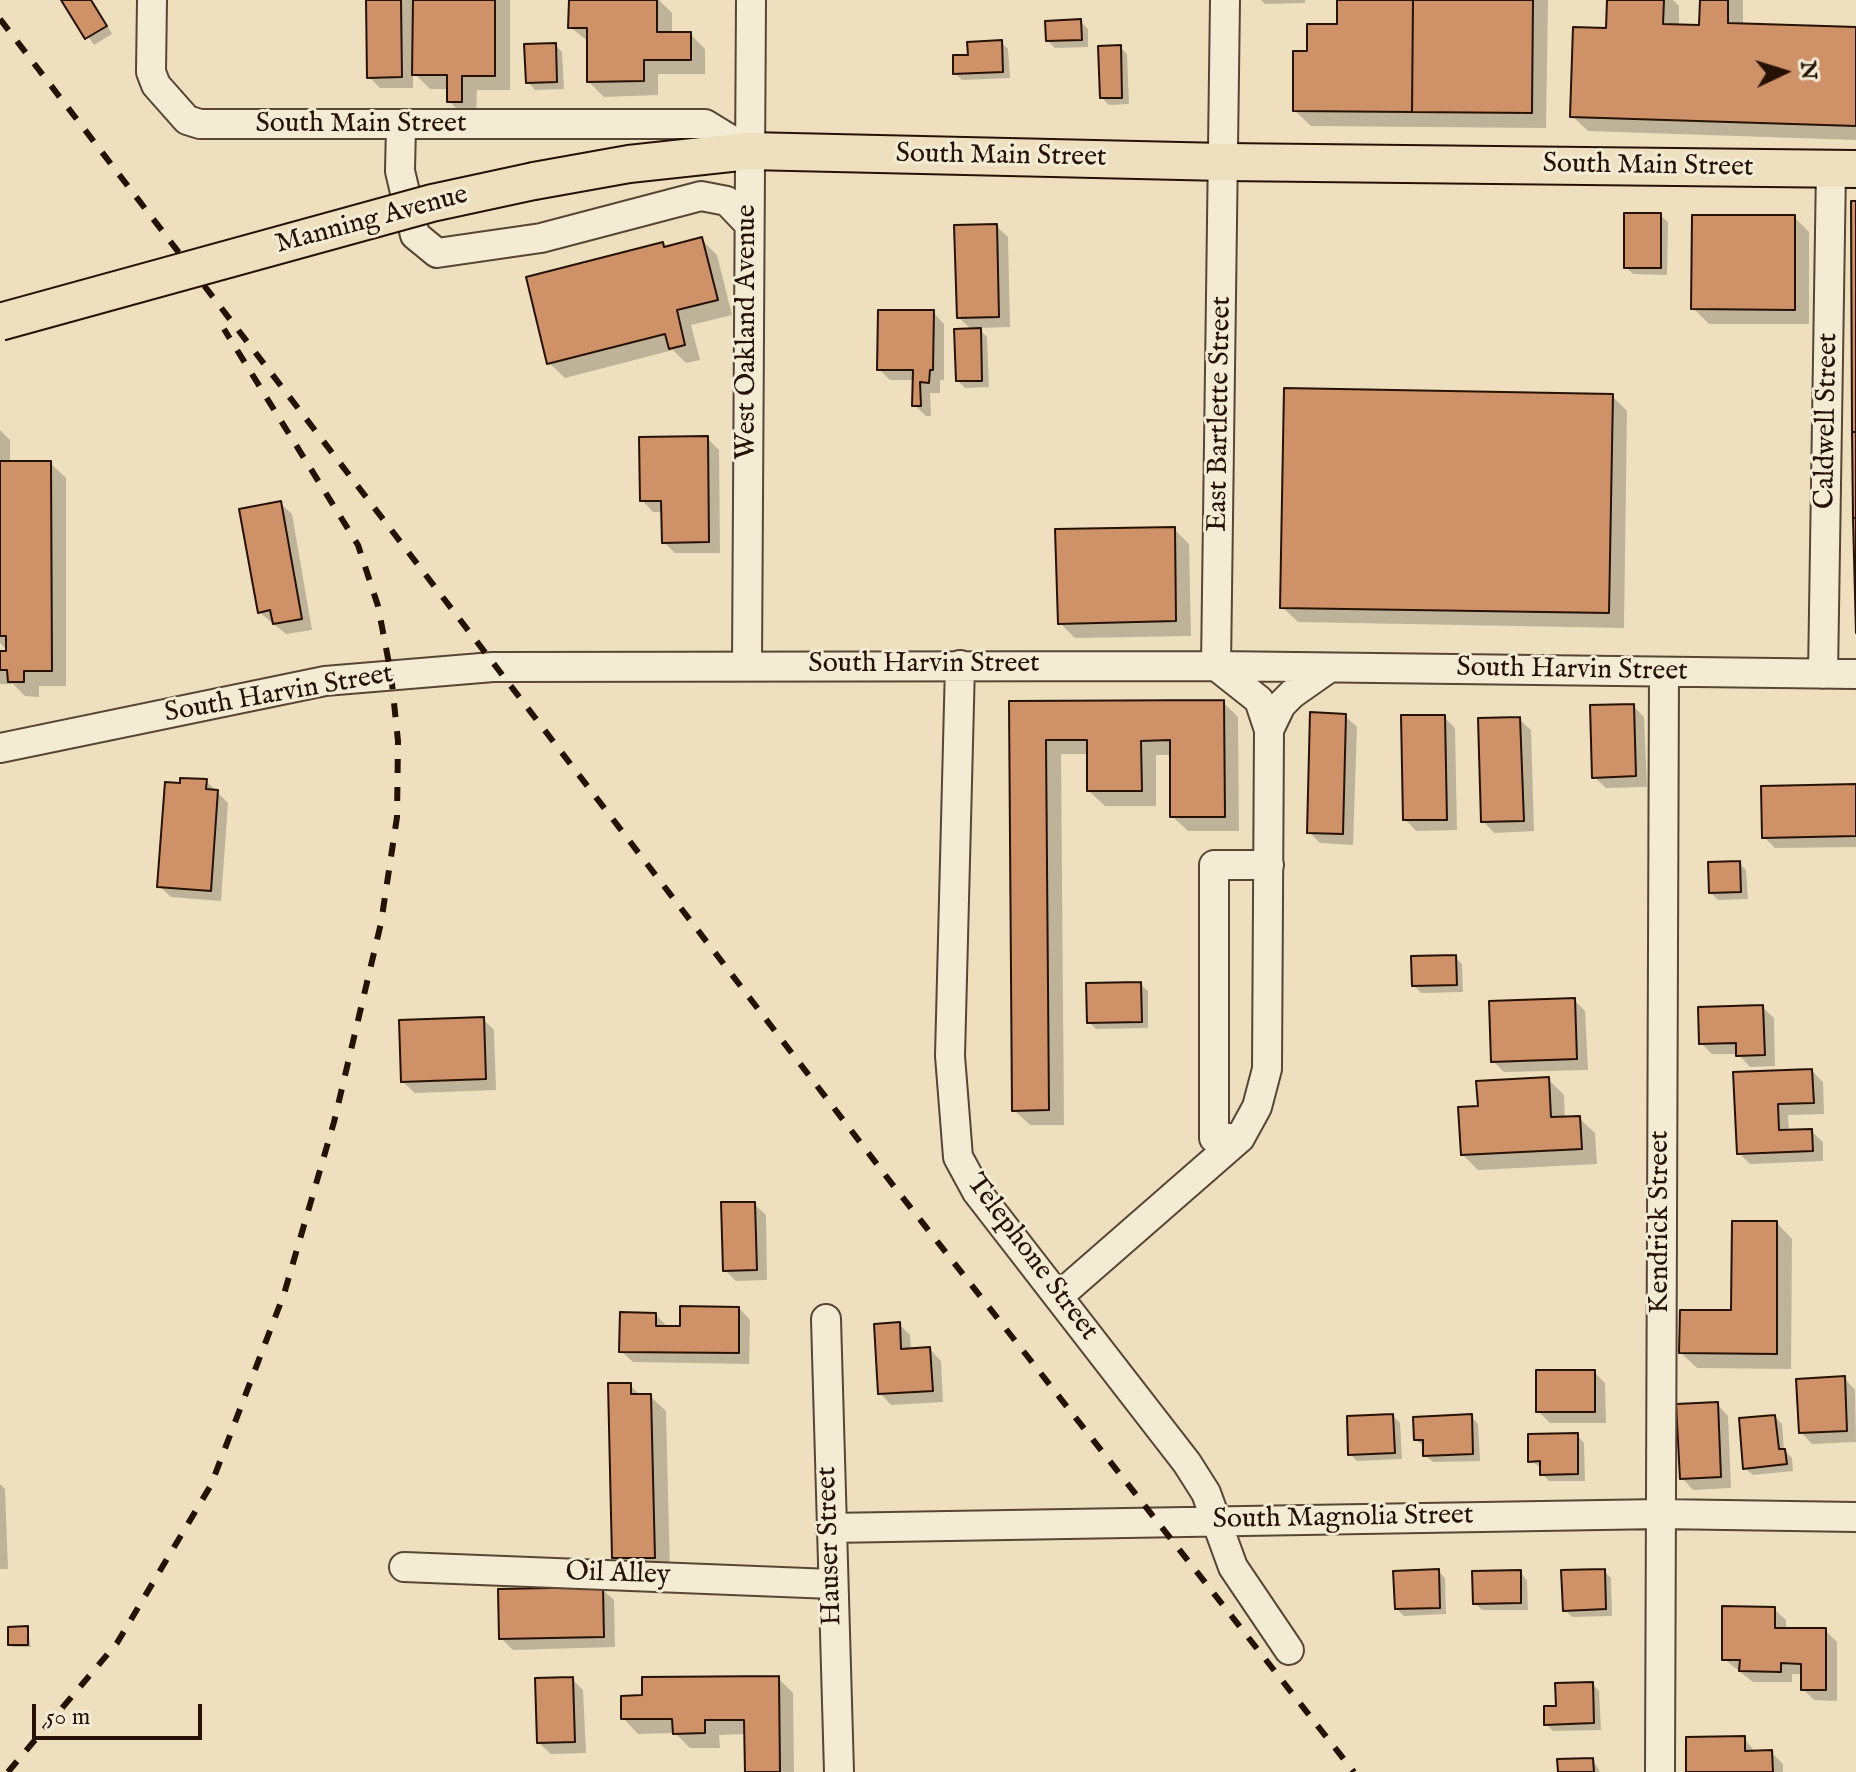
<!DOCTYPE html>
<style>
body{margin:0}
#map{position:relative;width:1856px;height:1772px;overflow:hidden;background:#eee0bf;font-family:"IM FELL English",serif}
canvas{display:block}
.north{position:absolute;left:1744px;top:32px;width:80px;height:80px;-webkit-text-stroke:6px #f4ebd5;paint-order:stroke;rotate:86deg;font-size:22px;font-weight:700;line-height:32px;text-align:center;color:#261105}
.north::after{content:'';display:block;margin:auto;width:28px;height:36px;background:#261105;clip-path:polygon(50% 0,100% 100%,50% 72%,0 100%)}
.scale{position:absolute;left:32px;top:1704px;width:170px;height:36px;box-sizing:border-box;border:4px solid #261105;border-top:0;padding-left:10px;font-size:24px;line-height:28px;white-space:nowrap;color:#261105;-webkit-text-stroke:6px #f4ebd5;paint-order:stroke}
</style>
<div id="map">
<canvas width="1856" height="1772"></canvas>
<div class="north">N</div>
<div class="scale">50 m</div>
</div>
<script>
const g = document.querySelector('canvas').getContext('2d');
g.lineJoin = 'round';
function fill(path, color) { g.fillStyle = color; g.fill(path, 'evenodd'); }
const shape = rows => new Path2D(rows.map(r => 'M' + r).join(''));
function trace(path, color, width, dash) { g.strokeStyle = color; g.lineWidth = width; g.lineCap = dash ? 'butt' : 'round'; g.setLineDash(dash || []); g.stroke(path); }
function write(font, color, halo, rows, align = 'center') {
  g.font = font + ' "IM FELL English",serif'; g.lineWidth = 6; g.setLineDash([]); g.textBaseline = 'middle'; g.strokeStyle = halo; g.fillStyle = color; for (const [text, x, y, turn = 0] of rows) {
    g.save(); g.translate(x, y); g.rotate((+turn || 0) * Math.PI / 180); g.textAlign = isNaN(turn) ? turn : align; if (halo) g.strokeText(text, 0, 0); g.fillText(text, 0, 0); g.restore();
  }
}
fill(shape([
 [63,0,92,0,112,34,94,45],
 [368,0,510,0,510,90,477,90,476,116,464,116,449,101,449,89,430,89,413,72,413,88,380,88,369,77],
 [571,0,659,0,672,13,672,34,690,34,705,49,705,74,658,74,658,95,604,97,589,82,589,42,570,27],
 [1261,0,1305,0,1305,3,1265,4],
 [1339,0,1548,0,1546,128,1311,126,1295,111,1309,53,1338,26],
 [1609,0,1673,0,1679,6,1679,26,1701,27,1702,0,1743,0,1743,26,1856,29,1856,140,1588,131,1572,116,1608,30],
 [1081,22,1088,29,1088,47,1055,48,1048,41],
 [1001,42,1008,49,1010,78,962,80,955,73],
 [555,45,562,52,564,89,535,90,528,82],
 [1120,47,1127,54,1129,104,1109,105,1102,98],
 [1660,215,1668,222,1667,275,1633,274,1626,267],
 [1794,217,1809,232,1809,324,1709,324,1693,308],
 [996,226,1008,237,1010,327,978,328,987,337,989,387,965,388,958,381,972,330,958,317],
 [702,240,717,255,732,315,691,325,700,360,686,363,673,350,565,378,549,363,662,244,667,249],
 [933,312,944,324,944,380,940,380,940,393,930,393,931,416,926,416,914,405,915,380,890,380,879,369],
 [1612,396,1627,411,1624,628,1298,622,1282,607],
 [0,430,10,440,10,463,50,463,66,478,66,686,39,686,39,697,25,696,13,684,0,684,0,653,10,653,0,643],
 [707,438,719,450,720,553,675,553,664,542,663,512,653,512,642,500],
 [280,503,292,514,312,630,286,634,259,612],
 [1174,529,1189,544,1191,636,1075,638,1060,623],
 [1223,702,1238,717,1239,831,1188,831,1172,816,1172,755,1156,755,1156,806,1105,806,1089,791,1089,754,1061,754,1064,1125,1030,1125,1014,1110,1011,703],
 [1633,706,1644,717,1647,787,1606,788,1594,777],
 [1345,716,1357,727,1353,845,1320,843,1309,832],
 [1444,717,1455,728,1457,830,1416,831,1405,819],
 [1519,719,1531,730,1534,831,1494,833,1483,821],
 [206,781,228,803,221,901,171,897,159,886],
 [1856,786,1856,847,1775,848,1764,837],
 [1739,863,1746,870,1748,899,1718,900,1711,893],
 [1455,957,1462,964,1463,992,1421,993,1414,985],
 [1140,984,1148,991,1148,1028,1096,1029,1089,1022],
 [1574,1000,1585,1011,1588,1070,1504,1072,1493,1061],
 [1762,1007,1774,1018,1775,1066,1750,1067,1738,1054,1712,1054,1701,1043],
 [483,1019,494,1030,496,1090,415,1093,403,1082],
 [1812,1071,1823,1082,1824,1114,1788,1115,1789,1132,1811,1131,1823,1142,1823,1161,1750,1164,1739,1153,1736,1074],
 [1548,1079,1564,1095,1565,1118,1579,1118,1595,1133,1597,1164,1478,1170,1463,1155,1480,1108],
 [754,1204,766,1215,767,1280,736,1281,725,1270],
 [1777,1223,1792,1239,1791,1369,1697,1368,1681,1353,1733,1312],
 [739,1308,750,1320,749,1364,633,1362,621,1351,656,1315,667,1326,682,1328],
 [899,1324,910,1335,911,1350,930,1349,941,1361,943,1402,891,1405,880,1393],
 [1594,1372,1605,1383,1606,1423,1550,1423,1538,1411],
 [1844,1378,1855,1390,1856,1442,1812,1444,1801,1432],
 [630,1385,641,1396,650,1396,666,1411,670,1572,630,1573,614,1558],
 [1717,1404,1728,1416,1731,1488,1693,1490,1682,1478],
 [1393,1416,1400,1423,1402,1459,1357,1461,1350,1454],
 [1471,1416,1478,1424,1480,1461,1433,1462,1425,1455,1425,1447,1416,1440],
 [1775,1417,1782,1424,1784,1450,1792,1458,1793,1471,1753,1475,1745,1468],
 [1577,1435,1584,1443,1585,1481,1549,1481,1542,1474,1542,1468,1530,1461],
 [0,1484,5,1489,8,1569,0,1569],
 [1438,1571,1445,1578,1446,1614,1404,1616,1397,1609],
 [1604,1571,1611,1578,1612,1616,1572,1617,1565,1610],
 [1520,1572,1527,1580,1528,1610,1482,1610,1475,1603],
 [602,1589,614,1600,615,1647,513,1650,501,1638],
 [1774,1609,1786,1620,1786,1630,1825,1630,1837,1642,1837,1701,1814,1700,1803,1689,1803,1674,1792,1674,1792,1682,1753,1682,1724,1659],
 [27,1628,31,1647,13,1647,10,1644],
 [778,1678,793,1693,794,1772,747,1772,746,1734,719,1735,720,1748,690,1748,675,1733,638,1734,623,1718],
 [572,1679,583,1690,586,1753,551,1754,539,1743],
 [1592,1684,1599,1691,1601,1730,1553,1731,1546,1724],
 [1744,1738,1755,1752,1771,1752,1783,1764,1783,1772,1688,1772],
 [1593,1760,1600,1772,1560,1772]
]), '#0003');
const building = shape([
 [61,0,91,0,107,26,85,39,61,0],
 [366,0,401,0,402,77,367,78,366,0],
 [413,0,495,0,495,76,462,76,462,102,447,102,447,75,412,75,413,0],
 [569,0,657,0,657,32,691,32,691,60,644,60,644,81,587,82,587,28,568,28,569,0],
 [1337,0,1413,0,1412,112,1293,111,1293,51,1307,51,1307,24,1337,24,1337,0],
 [1413,0,1533,0,1532,113,1412,112,1413,0],
 [1607,0,1664,0,1663,24,1699,25,1700,0,1728,0,1728,23,1856,27,1856,126,1570,117,1573,27,1606,28,1607,0],
 [1081,19,1082,40,1046,41,1045,21,1081,19],
 [1002,40,1003,72,953,74,953,55,968,55,967,42,1002,40],
 [556,43,557,82,526,83,524,44,556,43],
 [1121,45,1122,98,1100,98,1098,46,1121,45],
 [1851,201,1856,201,1856,432,1852,432,1851,201],
 [1624,213,1661,213,1661,268,1624,268,1624,213],
 [1692,215,1795,215,1795,310,1691,309,1692,215],
 [997,224,999,317,957,318,954,225,997,224],
 [702,237,718,300,677,310,685,345,669,349,665,334,547,364,526,277,663,242,664,247,702,237],
 [878,310,934,310,933,370,930,370,929,383,920,382,921,406,912,406,913,370,877,370,878,310],
 [981,328,982,381,956,381,954,329,981,328],
 [1284,388,1613,394,1609,613,1280,608,1284,388],
 [1852,432,1856,432,1856,518,1853,518,1852,432],
 [708,436,709,542,662,543,661,501,640,501,639,437,708,436],
 [0,461,51,461,52,671,24,671,24,682,8,682,7,670,0,670,0,651,6,651,6,636,0,636,0,461],
 [281,501,302,619,273,624,270,610,258,613,239,509,281,501],
 [1853,518,1856,518,1856,633,1853,518],
 [1175,527,1176,621,1058,624,1055,529,1175,527],
 [1224,700,1225,817,1170,817,1170,740,1141,741,1142,791,1087,791,1087,740,1046,740,1049,1110,1012,1111,1009,701,1224,700],
 [1634,704,1636,776,1592,778,1590,705,1634,704],
 [1310,712,1346,714,1343,834,1307,833,1310,712],
 [1401,715,1445,715,1447,820,1403,820,1401,715],
 [1520,717,1524,821,1481,822,1478,718,1520,717],
 [180,778,207,779,206,789,218,790,211,891,157,887,165,782,180,783,180,778],
 [1856,784,1856,836,1762,838,1761,786,1856,784],
 [1740,861,1741,892,1709,893,1708,862,1740,861],
 [1456,955,1457,985,1412,986,1411,956,1456,955],
 [1141,982,1142,1022,1087,1023,1086,983,1141,982],
 [1575,998,1577,1059,1491,1062,1489,1001,1575,998],
 [1763,1005,1765,1055,1736,1056,1736,1043,1699,1044,1698,1007,1763,1005],
 [484,1017,486,1079,401,1082,399,1020,484,1017],
 [1812,1069,1814,1103,1778,1104,1779,1130,1812,1129,1813,1151,1737,1154,1733,1072,1812,1069],
 [1549,1077,1551,1117,1580,1116,1582,1149,1461,1155,1458,1107,1478,1106,1476,1081,1549,1077],
 [721,1202,755,1202,757,1270,723,1271,721,1202],
 [1732,1221,1777,1221,1777,1354,1679,1353,1680,1310,1731,1310,1732,1221],
 [680,1306,739,1307,739,1353,619,1352,620,1312,656,1313,656,1326,680,1326,680,1306],
 [900,1322,901,1349,930,1347,933,1391,878,1394,874,1324,900,1322],
 [1536,1370,1595,1370,1595,1412,1536,1412,1536,1370],
 [1845,1376,1847,1431,1799,1433,1796,1379,1845,1376],
 [608,1383,631,1383,631,1394,651,1394,655,1558,612,1558,608,1383],
 [1718,1402,1721,1477,1680,1479,1676,1404,1718,1402],
 [1393,1414,1395,1453,1348,1455,1347,1416,1393,1414],
 [1472,1414,1473,1454,1423,1456,1423,1440,1414,1440,1413,1417,1472,1414],
 [1775,1415,1779,1449,1785,1449,1787,1464,1743,1469,1739,1418,1775,1415],
 [1578,1433,1578,1474,1540,1475,1540,1461,1528,1462,1528,1434,1578,1433],
 [1439,1569,1440,1608,1395,1609,1393,1571,1439,1569],
 [1605,1569,1606,1609,1563,1611,1561,1570,1605,1569],
 [1521,1570,1521,1603,1473,1604,1472,1571,1521,1570],
 [603,1587,604,1637,499,1639,498,1589,603,1587],
 [1722,1606,1775,1607,1775,1628,1826,1628,1826,1690,1801,1690,1801,1664,1781,1663,1781,1672,1739,1671,1740,1660,1722,1660,1722,1606],
 [28,1626,28,1645,8,1645,8,1627,28,1626],
 [779,1676,780,1772,745,1772,744,1720,705,1720,705,1733,673,1734,672,1719,621,1719,621,1696,642,1695,642,1677,779,1676],
 [573,1677,575,1742,537,1743,535,1678,573,1677],
 [1593,1682,1594,1723,1544,1725,1544,1706,1556,1706,1555,1683,1593,1682],
 [1745,1736,1745,1751,1772,1750,1773,1772,1686,1772,1686,1737,1745,1736],
 [1593,1758,1594,1772,1558,1772,1557,1759,1593,1758]
]);
fill(building, '#cf9168');
trace(building, '#261105', 2);
const minor = shape([
 [152,0,151,72,156,85,187,120,200,124,705,124,749,151],
 [401,125,400,171,415,235,437,253,541,238,701,196,727,201,748,223],
 [747,664,751,0],
 [960,665,950,1056,958,1157,977,1192,1187,1463,1206,1493,1233,1567,1289,1650],
 [1823,674,1831,169],
 [1269,730,1281,705,1292,694,1329,668],
 [0,748,325,681,493,667,1216,666,1856,674],
 [1240,1138,1214,1138,1214,865,1269,865],
 [1059,1296,1240,1138,1257,1107,1267,1069,1269,730,1259,700,1216,666,1225,0],
 [826,1319,839,1772],
 [830,1528,1660,1514,1856,1517],
 [404,1567,832,1584],
 [1660,1772,1664,672]
]);
const major = shape([
 [534,181,629,164,749,151,1224,162,1856,169]
]);
trace(minor, '#584534', 32);
trace(major, '#261105', 40);
trace(minor, '#f4ebd5', 28);
trace(major, '#eee0bf', 36);
trace(shape([
 [0,19,896,1189,1354,1772],
 [8,1772,117,1643,211,1485,284,1294,334,1122,381,923,397,817,398,741,391,674,378,606,358,545,224,329]
]), '#261105', 6, [14, 14]);
const majorBridge = shape([
 [0,322,432,203,534,181]
]);
trace(majorBridge, '#261105', 40, []);
trace(majorBridge, '#eee0bf', 36);
write('28px', '#261105', '#f4ebd5', [
 ["South Main Street",361,125],
 ["South Main Street",1001,157,1],
 ["South Main Street",1648,167,1],
 ["Manning Avenue",372,221,-15],
 ["West Oakland Avenue",748,332,-90],
 ["East Bartlette Street",1221,414,-89],
 ["Caldwell Street",1828,421,-89],
 ["South Harvin Street",924,665],
 ["South Harvin Street",1572,671,1],
 ["South Harvin Street",279,695,-10],
 ["Kendrick Street",1661,1222,-90],
 ["Telephone Street",1031,1258,53],
 ["South Magnolia Street",1343,1519,-1],
 ["Hauser Street",831,1546,-92],
 ["Oil Alley",618,1575,2]
]);
</script>
